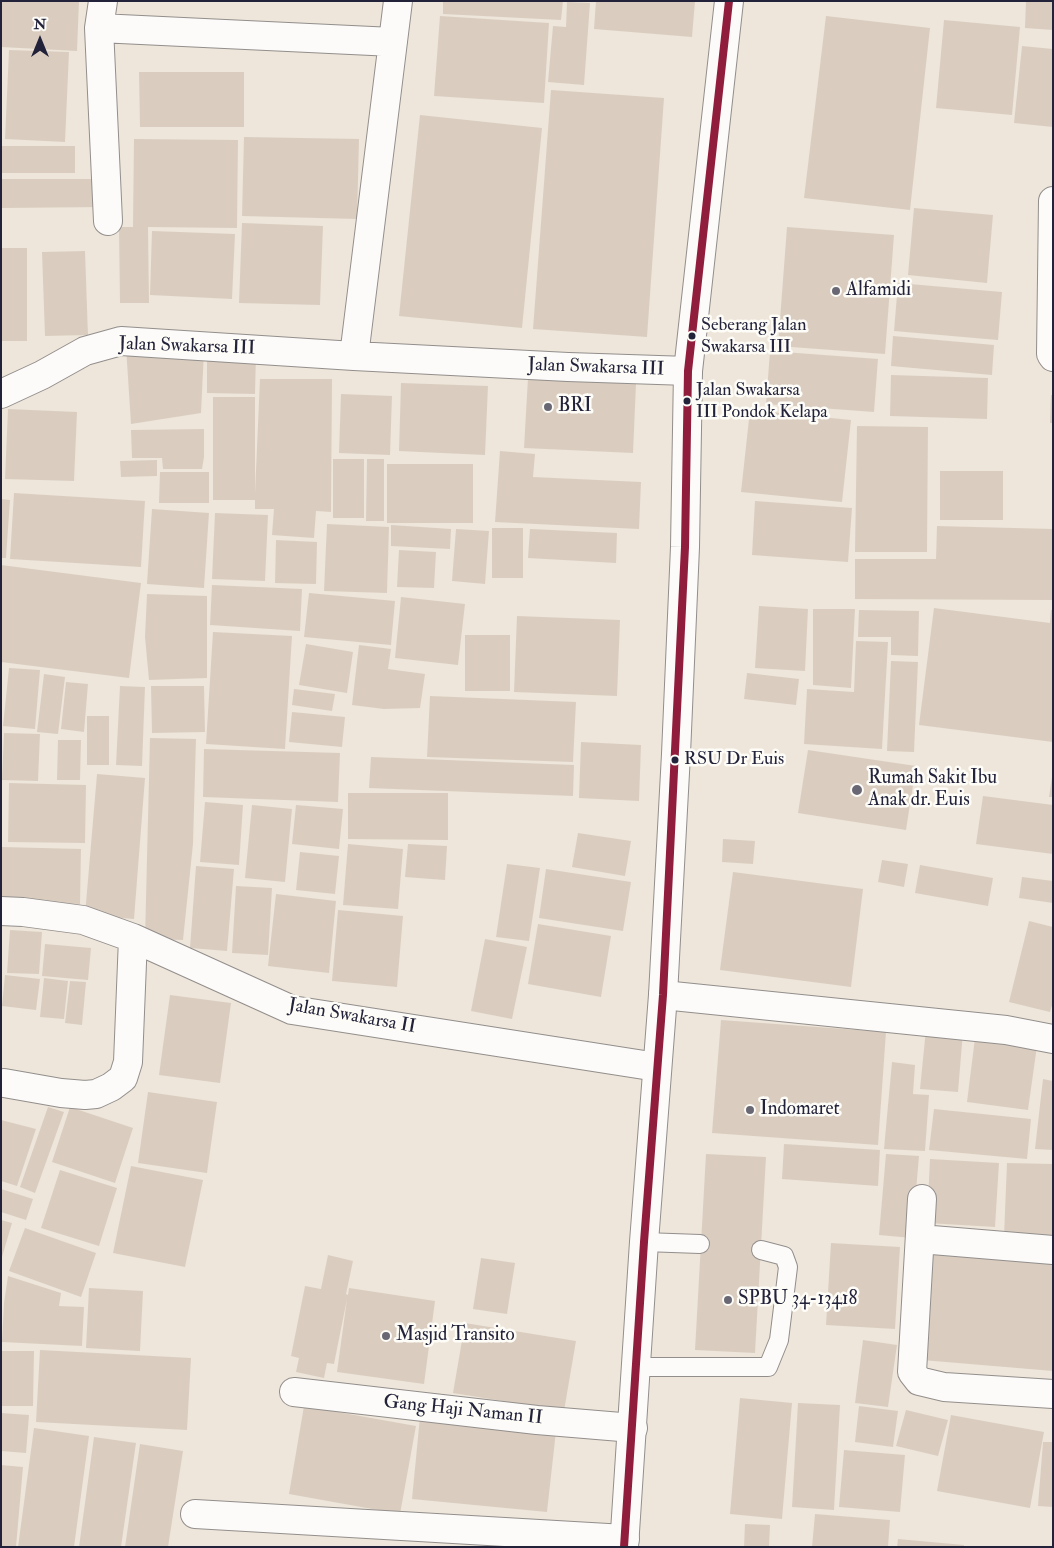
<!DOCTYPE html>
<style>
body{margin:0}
#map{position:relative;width:1054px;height:1548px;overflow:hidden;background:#eee6da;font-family:"IM FELL Double Pica",serif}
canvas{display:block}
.frame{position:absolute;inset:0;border:2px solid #22223b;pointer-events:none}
.north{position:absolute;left:15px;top:15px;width:50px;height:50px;-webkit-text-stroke:4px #fdfcf7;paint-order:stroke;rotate:0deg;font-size:14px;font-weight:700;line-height:20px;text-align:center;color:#22223b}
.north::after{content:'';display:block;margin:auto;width:18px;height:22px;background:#22223b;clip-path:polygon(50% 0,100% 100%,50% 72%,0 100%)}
</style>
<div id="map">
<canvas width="1054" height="1548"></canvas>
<div class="frame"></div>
<div class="north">N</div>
</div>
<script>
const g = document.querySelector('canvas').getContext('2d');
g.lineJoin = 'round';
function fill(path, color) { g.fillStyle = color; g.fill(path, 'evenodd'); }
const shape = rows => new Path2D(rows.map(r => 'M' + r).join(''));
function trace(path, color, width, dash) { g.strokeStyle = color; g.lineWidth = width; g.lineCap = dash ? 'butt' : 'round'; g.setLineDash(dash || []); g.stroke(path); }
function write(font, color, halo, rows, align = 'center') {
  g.font = font + ' "IM FELL Double Pica",serif'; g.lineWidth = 5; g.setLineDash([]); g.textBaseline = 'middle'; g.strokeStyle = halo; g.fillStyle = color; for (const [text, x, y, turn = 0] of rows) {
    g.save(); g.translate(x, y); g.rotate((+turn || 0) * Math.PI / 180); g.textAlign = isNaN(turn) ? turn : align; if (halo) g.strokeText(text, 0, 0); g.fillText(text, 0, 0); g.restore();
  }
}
fill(shape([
 [1,1,79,1,77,51,1,47],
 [443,1,563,1,561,20,443,14],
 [596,1,695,1,692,37,594,29],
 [1026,1,1053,1,1053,30,1025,28],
 [567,2,590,3,584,85,548,82,553,26,566,27],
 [440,16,549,23,544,103,434,96],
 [826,16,930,28,910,210,804,198],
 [944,20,1020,27,1012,115,936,108],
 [1022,46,1053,49,1053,127,1014,123],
 [9,50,69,52,65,142,5,139],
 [139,72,244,72,244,127,140,127],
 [551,90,664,98,647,337,533,329],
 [420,115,542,128,522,328,399,316],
 [244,137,359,139,357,219,242,216],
 [134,139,238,140,237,228,148,227,149,303,120,303,119,227,133,227],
 [1,146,75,146,75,173,1,173],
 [1,179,105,179,105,207,1,208],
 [914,208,993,215,987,283,908,275],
 [242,223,323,226,320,305,239,303],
 [787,227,894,235,885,354,778,346],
 [152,231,235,234,232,299,150,295],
 [1,248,27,248,27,341,1,341],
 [85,251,88,335,45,336,42,252],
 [898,283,1002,292,998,340,894,331],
 [893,336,994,345,992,375,891,366],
 [126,347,204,351,201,413,131,424],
 [770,351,878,359,874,412,766,404],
 [207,354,256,355,255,394,207,393],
 [891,375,988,378,987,419,890,416],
 [528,378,636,384,633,453,524,448],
 [260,379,332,379,331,512,316,511,314,538,272,535,274,509,255,509,255,500,213,500,213,397,255,397,255,493],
 [401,383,488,386,485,455,399,451],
 [341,394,392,396,390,455,339,453],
 [1051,395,1053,395,1053,423,1050,423],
 [8,409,77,412,74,481,5,479],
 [750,410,851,420,842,502,741,492],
 [857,426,928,427,927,552,855,552],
 [204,429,204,457,202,469,163,469,162,458,132,458,131,430],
 [500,451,535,454,533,477,641,482,639,529,495,522],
 [333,459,364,459,364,518,333,518],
 [367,459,384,459,384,521,366,521],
 [157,460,157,476,121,477,120,461],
 [387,464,473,464,473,523,387,523],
 [940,471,1003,471,1003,520,940,520],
 [160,472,209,472,209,503,159,503],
 [14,493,145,501,141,567,10,559],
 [1,499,10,500,6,558,1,558],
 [755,501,852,508,848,562,752,555],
 [152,509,209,513,204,588,147,584],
 [215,513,268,515,265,581,212,579],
 [327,524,389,527,387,593,324,591],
 [391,525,451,529,450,549,391,546],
 [937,526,1053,529,1053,600,855,599,855,559,936,559],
 [492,528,523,528,523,578,492,578],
 [456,529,489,531,485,584,452,581],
 [530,529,617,533,616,563,528,558],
 [276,540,317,542,316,584,275,583],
 [399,550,436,552,434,588,397,587],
 [1,565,141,583,129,678,1,662],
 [212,585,302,589,300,631,210,625],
 [309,593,395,601,391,645,304,637],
 [147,594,207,596,207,678,149,680,145,637],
 [401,597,465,604,458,665,395,658],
 [759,606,808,609,805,671,755,668],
 [934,608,1050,623,1051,610,1053,610,1053,742,919,725],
 [813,609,855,609,851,688,813,685],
 [859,610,919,611,918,656,891,655,891,637,858,637],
 [517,616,620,620,617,696,514,692],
 [213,632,292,636,285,749,206,744],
 [465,635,510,635,510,691,465,691],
 [856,641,888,642,882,749,804,744,807,689,854,692],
 [306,644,353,652,347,693,299,685],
 [359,645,391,649,388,669,425,674,420,708,384,709,352,705],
 [891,661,918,662,914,752,887,751],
 [9,668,40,670,35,729,3,726],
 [747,673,799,679,796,705,744,699],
 [44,674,65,677,58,734,37,732],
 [66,682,88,684,84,732,61,729],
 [120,686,145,687,142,766,116,765],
 [151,686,204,686,205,732,152,733],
 [294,689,335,694,332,711,292,705],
 [430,696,576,702,573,762,427,757],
 [292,712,345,717,342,747,289,742],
 [87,716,109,716,109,765,87,765],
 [4,733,40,734,38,781,2,780],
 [150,738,196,739,193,844,183,940,145,939],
 [58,740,81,740,80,780,57,780],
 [581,742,641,745,639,801,579,798],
 [204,749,340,753,338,802,203,797],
 [808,750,916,766,906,830,798,813],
 [371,757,574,765,573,796,369,788],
 [97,774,145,778,134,919,85,915],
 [1052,777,1053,778,1053,797,1049,797],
 [9,783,86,785,85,843,8,842],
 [348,793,448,793,448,840,348,839],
 [983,796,1053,805,1053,854,976,844],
 [205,802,243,805,239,865,200,862],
 [252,805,292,809,285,882,245,878],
 [296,805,343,809,339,849,292,844],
 [578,833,631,841,625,876,572,867],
 [723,839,755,841,753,864,722,862],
 [348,844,403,849,398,909,343,905],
 [408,844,447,846,445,880,405,877],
 [1,847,81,849,80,904,1,902],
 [300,852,339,856,335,894,296,890],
 [882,860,908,864,904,887,878,882],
 [507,864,540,868,529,941,496,937],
 [920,865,993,878,988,906,915,893],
 [196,866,234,869,227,951,190,948],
 [546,869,631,882,623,931,539,918],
 [733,872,863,889,851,987,720,970],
 [1022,877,1053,881,1053,903,1019,898],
 [236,886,272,888,268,955,232,953],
 [276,894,336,901,329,973,268,966],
 [338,910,403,916,397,987,332,981],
 [1029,921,1053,927,1053,1002,1050,1012,1009,1002],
 [538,924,611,936,601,997,528,984],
 [10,930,42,932,39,974,7,973],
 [485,939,527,947,512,1019,471,1011],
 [45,944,91,948,88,980,42,976],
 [5,975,40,979,36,1010,2,1006],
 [44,978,68,981,64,1019,40,1017],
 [70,981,86,982,82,1025,65,1023],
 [170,995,231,1003,220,1083,159,1075],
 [721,1020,886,1032,878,1145,712,1133],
 [926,1029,963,1032,958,1092,920,1089],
 [975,1038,1037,1046,1028,1110,967,1102],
 [892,1062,915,1065,913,1094,929,1095,925,1151,884,1149],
 [1043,1079,1053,1081,1053,1150,1035,1149],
 [148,1092,217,1102,207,1173,138,1163],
 [48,1107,64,1112,35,1193,20,1187],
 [70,1107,133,1128,115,1183,52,1162],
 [934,1109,1031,1119,1027,1159,929,1150],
 [1,1120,36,1129,17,1186,1,1181],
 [784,1144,880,1150,878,1186,782,1179],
 [706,1154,766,1157,755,1353,695,1350],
 [886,1154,919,1156,912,1238,879,1235],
 [930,1159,999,1163,995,1227,927,1223],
 [1007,1163,1053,1164,1053,1237,1004,1236],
 [131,1166,203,1180,185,1267,113,1253],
 [60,1170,117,1188,99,1246,41,1228],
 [1,1189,33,1199,26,1220,1,1212],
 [1,1220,12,1223,2,1257,1,1257],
 [25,1228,96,1253,81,1297,9,1271],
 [831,1243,900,1247,895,1329,826,1325],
 [931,1251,1053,1261,1053,1371,922,1360],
 [328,1255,353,1261,346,1294,348,1295,349,1288,435,1301,424,1384,337,1372,347,1299,334,1364,327,1363,324,1378,296,1372,299,1358,291,1356,305,1286,321,1289],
 [481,1258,515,1263,507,1314,473,1309],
 [8,1276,61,1293,59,1306,84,1307,82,1346,2,1342,4,1303],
 [89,1288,143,1291,140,1351,86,1348],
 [465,1323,576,1341,564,1411,453,1393],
 [863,1340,897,1345,888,1407,855,1403],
 [40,1350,191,1358,187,1430,36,1422],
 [1,1351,34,1351,33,1406,1,1406],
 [740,1398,792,1403,782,1519,730,1514],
 [798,1403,840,1405,834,1510,792,1507],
 [304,1406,416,1426,400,1514,289,1494],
 [859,1406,898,1411,893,1447,855,1442],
 [906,1410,948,1420,938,1456,896,1446],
 [1,1413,29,1415,26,1453,1,1451],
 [951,1415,1044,1432,1030,1508,937,1491],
 [420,1417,556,1431,547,1512,412,1499],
 [34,1428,89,1436,74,1547,18,1547],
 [94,1437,136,1443,121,1547,79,1547],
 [1043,1442,1053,1442,1053,1507,1038,1506],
 [140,1444,183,1451,168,1547,125,1547],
 [844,1450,905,1455,900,1512,839,1507],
 [1,1465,23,1467,16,1547,1,1547],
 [815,1514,890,1520,888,1547,812,1547],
 [745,1524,770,1525,769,1547,744,1547],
 [898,1539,964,1545,964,1547,897,1547]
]), '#dacdc0');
const service = shape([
 [644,1242,700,1244],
 [636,1367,768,1367,779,1340,788,1267,784,1256,761,1250]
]);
const minor = shape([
 [103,1,99,28,108,221],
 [99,28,393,42],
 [1053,201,1051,354,1053,357],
 [354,356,398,1],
 [1,394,42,375,85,351,121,341,354,356,568,367,688,371],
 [1,911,23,912,83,920,133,938,292,1010,657,1067],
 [663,995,1006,1030,1053,1039],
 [4,1083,61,1093,85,1095,96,1094,111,1087,123,1078,128,1062,133,938],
 [922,1199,912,1372,919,1381,944,1387,1053,1394],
 [920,1239,1053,1250],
 [294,1392,537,1420,633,1428],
 [195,1514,625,1539]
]);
const tertiary = shape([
 [624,1547,644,1242,663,995,676,754,685,547,688,371,729,1]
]);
trace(service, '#928e8c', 20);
trace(minor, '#928e8c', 30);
trace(tertiary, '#928e8c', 30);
trace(service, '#fcfbf9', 18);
trace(minor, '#fcfbf9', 28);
trace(tertiary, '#fcfbf9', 28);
trace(shape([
 [624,1547,644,1242,663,995,685,547,688,371,729,1]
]), '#901d3c', 8);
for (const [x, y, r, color] of [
 [836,291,5,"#696773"],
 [692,336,4.5,"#22223b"],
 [687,401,4.5,"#22223b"],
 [548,407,5,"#696773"],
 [675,760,4.5,"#22223b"],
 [857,790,6,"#696773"],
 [750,1110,5,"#696773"],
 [728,1300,5,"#696773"],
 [386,1336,5,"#696773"]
]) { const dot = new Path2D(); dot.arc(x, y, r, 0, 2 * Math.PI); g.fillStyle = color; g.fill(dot); trace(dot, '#fdfcf7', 2); }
write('18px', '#22223b', '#fdfcf7', [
 ["Seberang Jalan",701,326],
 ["Swakarsa III",701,348],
 ["Jalan Swakarsa",696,391],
 ["III Pondok Kelapa",696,413],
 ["RSU Dr Euis",684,760]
], 'left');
write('19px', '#22223b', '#fdfcf7', [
 ["Alfamidi",846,291],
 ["BRI",558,407],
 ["Rumah Sakit Ibu",868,779],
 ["Anak dr. Euis",868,801],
 ["Indomaret",760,1110],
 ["SPBU 34-13418",738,1300],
 ["Masjid Transito",396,1336]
], 'left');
write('19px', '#22223b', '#fdfcf7', [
 ["Jalan Swakarsa III",187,347,2],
 ["Jalan Swakarsa III",596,368,2],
 ["Jalan Swakarsa II",352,1017,10],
 ["Gang Haji Naman II",463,1411,6]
]);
</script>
